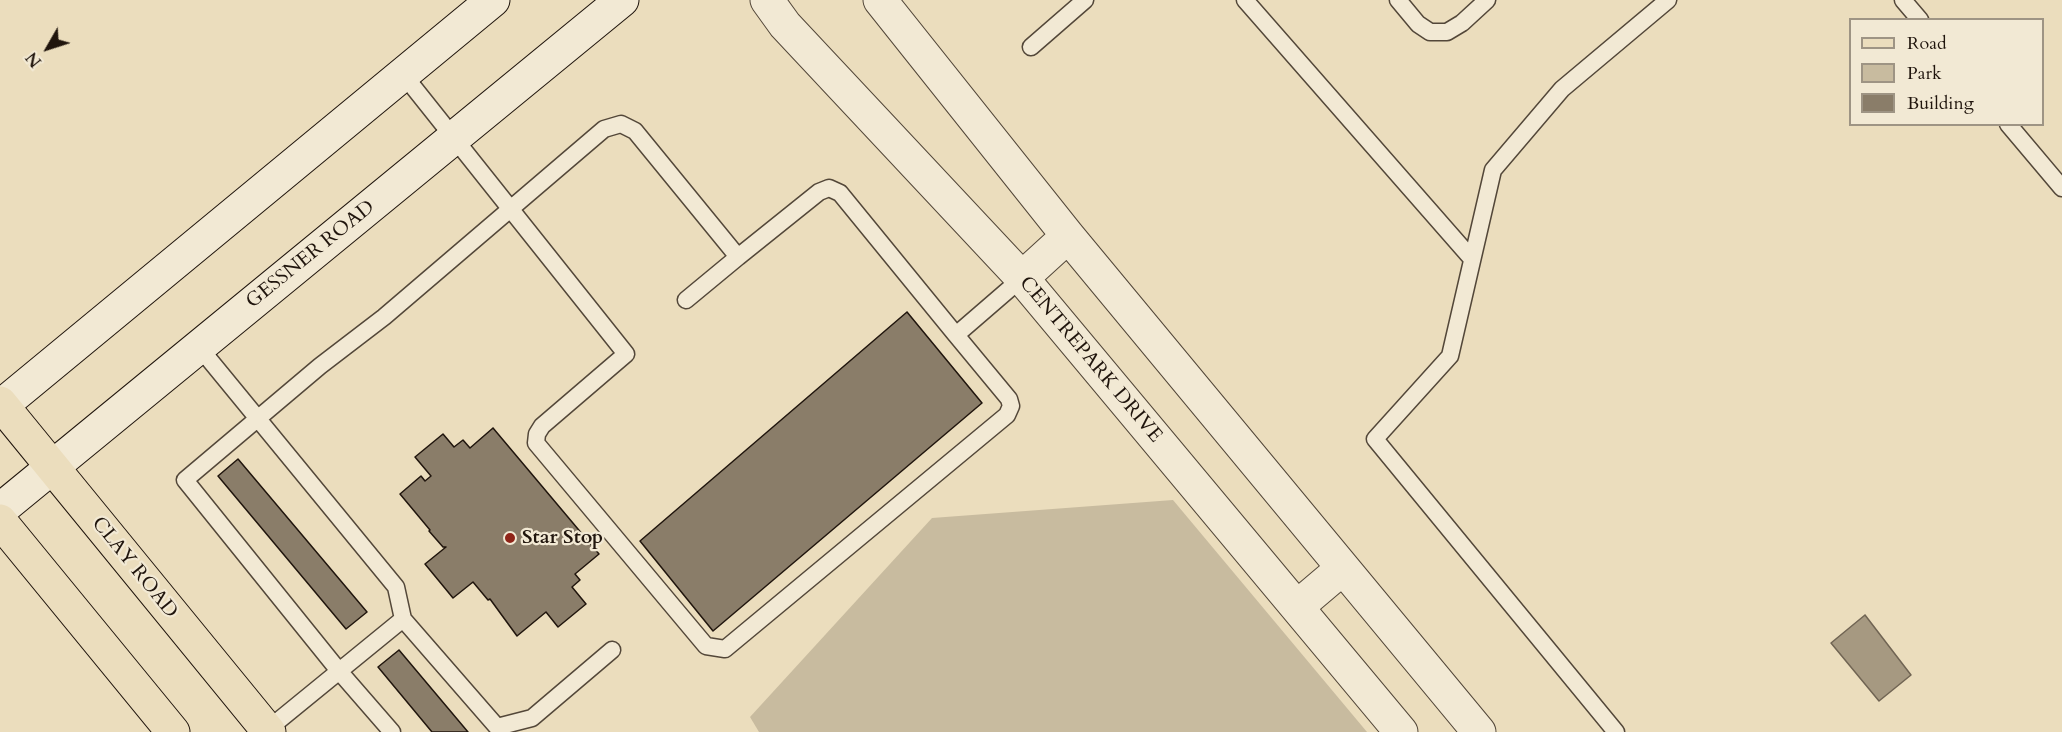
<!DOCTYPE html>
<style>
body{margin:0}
#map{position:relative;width:2062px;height:732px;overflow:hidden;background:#ebddbd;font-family:Cardo,serif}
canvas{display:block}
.legend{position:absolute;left:1849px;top:18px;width:195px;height:108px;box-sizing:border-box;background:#f2e9d4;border:2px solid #9e9484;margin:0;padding:8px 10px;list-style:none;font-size:18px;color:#20150d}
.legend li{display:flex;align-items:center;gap:12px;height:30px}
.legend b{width:30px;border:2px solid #9e9484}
.north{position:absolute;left:18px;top:18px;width:60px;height:60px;-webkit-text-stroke:4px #f2e9d4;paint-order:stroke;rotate:231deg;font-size:16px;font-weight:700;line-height:24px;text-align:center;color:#20150d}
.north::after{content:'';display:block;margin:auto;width:21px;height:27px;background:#20150d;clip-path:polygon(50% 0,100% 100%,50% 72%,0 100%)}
</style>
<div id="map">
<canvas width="2062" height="732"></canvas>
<ul class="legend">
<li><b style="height:8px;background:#ebddbd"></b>Road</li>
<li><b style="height:16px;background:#c8bb9f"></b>Park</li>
<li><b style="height:16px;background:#8a7d69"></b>Building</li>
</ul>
<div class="north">N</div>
</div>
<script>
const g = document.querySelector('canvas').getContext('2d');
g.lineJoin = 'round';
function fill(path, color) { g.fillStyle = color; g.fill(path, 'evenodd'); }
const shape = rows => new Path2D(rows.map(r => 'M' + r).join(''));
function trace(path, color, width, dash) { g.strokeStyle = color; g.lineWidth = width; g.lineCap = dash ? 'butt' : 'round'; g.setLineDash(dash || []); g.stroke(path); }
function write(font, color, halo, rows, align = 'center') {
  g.font = font + ' Cardo,serif'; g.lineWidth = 4.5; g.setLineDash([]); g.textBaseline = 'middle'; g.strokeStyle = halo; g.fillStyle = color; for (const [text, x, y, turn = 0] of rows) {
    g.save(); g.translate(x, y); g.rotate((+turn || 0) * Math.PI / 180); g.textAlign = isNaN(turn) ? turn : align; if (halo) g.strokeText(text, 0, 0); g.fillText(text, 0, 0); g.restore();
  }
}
fill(shape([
 [1173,500,1367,732,759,732,750,717,932,518]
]), '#c8bb9f');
const water = shape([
 [1865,615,1911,675,1879,701,1831,643,1865,615]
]);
fill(water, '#a69981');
trace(water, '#706453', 1.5);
const building = shape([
 [907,312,982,403,713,631,640,541,907,312],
 [493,428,599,554,575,574,580,580,572,587,586,604,558,627,546,612,517,636,490,599,488,600,473,582,453,598,425,564,446,547,443,547,429,531,430,530,400,494,421,476,425,481,431,476,415,457,443,434,454,447,463,440,470,448,493,428],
 [238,459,367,612,346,629,218,476,238,459],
 [399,650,468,732,432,732,378,667,399,650]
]);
fill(building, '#8a7d69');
trace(building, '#20150d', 1.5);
const service = shape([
 [1245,0,1472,259],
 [1398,0,1418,24,1430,32,1447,32,1462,23,1487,0],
 [1903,0,1920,20],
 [1031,47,1085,0],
 [403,74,626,354,542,426,537,434,536,443,706,646,725,649,1007,415,1011,406,1009,399,956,335,1022,278],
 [2008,124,2062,188],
 [686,300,738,257],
 [199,347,396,587,403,619,267,730],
 [403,619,497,727,532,718,612,650],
 [392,732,339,671,185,480,320,366,384,317,604,129,621,124,635,131,738,257,819,192,829,188,840,193,956,335],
 [1616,732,1375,439,1450,356,1493,170,1562,89,1668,0]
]);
const tertiary = shape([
 [767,0,785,25,1022,278,1401,732],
 [880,0,1068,236,1479,732],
 [1022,278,1068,236],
 [1297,607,1343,568]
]);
const secondary = shape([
 [0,407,493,0],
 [0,510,622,0]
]);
const primary = shape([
 [0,403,269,732],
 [0,521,173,732]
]);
trace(service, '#534739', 19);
trace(tertiary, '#534739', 35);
trace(secondary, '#20150d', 35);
trace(primary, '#20150d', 35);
trace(service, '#f2e9d4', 16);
trace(tertiary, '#f2e9d4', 33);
trace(secondary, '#f2e9d4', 33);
trace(primary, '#ebddbd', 33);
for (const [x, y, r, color] of [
 [510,538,6,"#8f2418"]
]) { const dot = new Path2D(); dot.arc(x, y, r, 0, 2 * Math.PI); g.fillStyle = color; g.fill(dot); trace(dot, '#f2e9d4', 2); }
write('20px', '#20150d', '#f2e9d4', [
 ["GESSNER ROAD",311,255,-39],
 ["CENTREPARK DRIVE",1090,360,50],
 ["CLAY ROAD",134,568,51]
]);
write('bold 20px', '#20150d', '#f2e9d4', [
 ["Star Stop",522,538]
], 'left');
</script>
